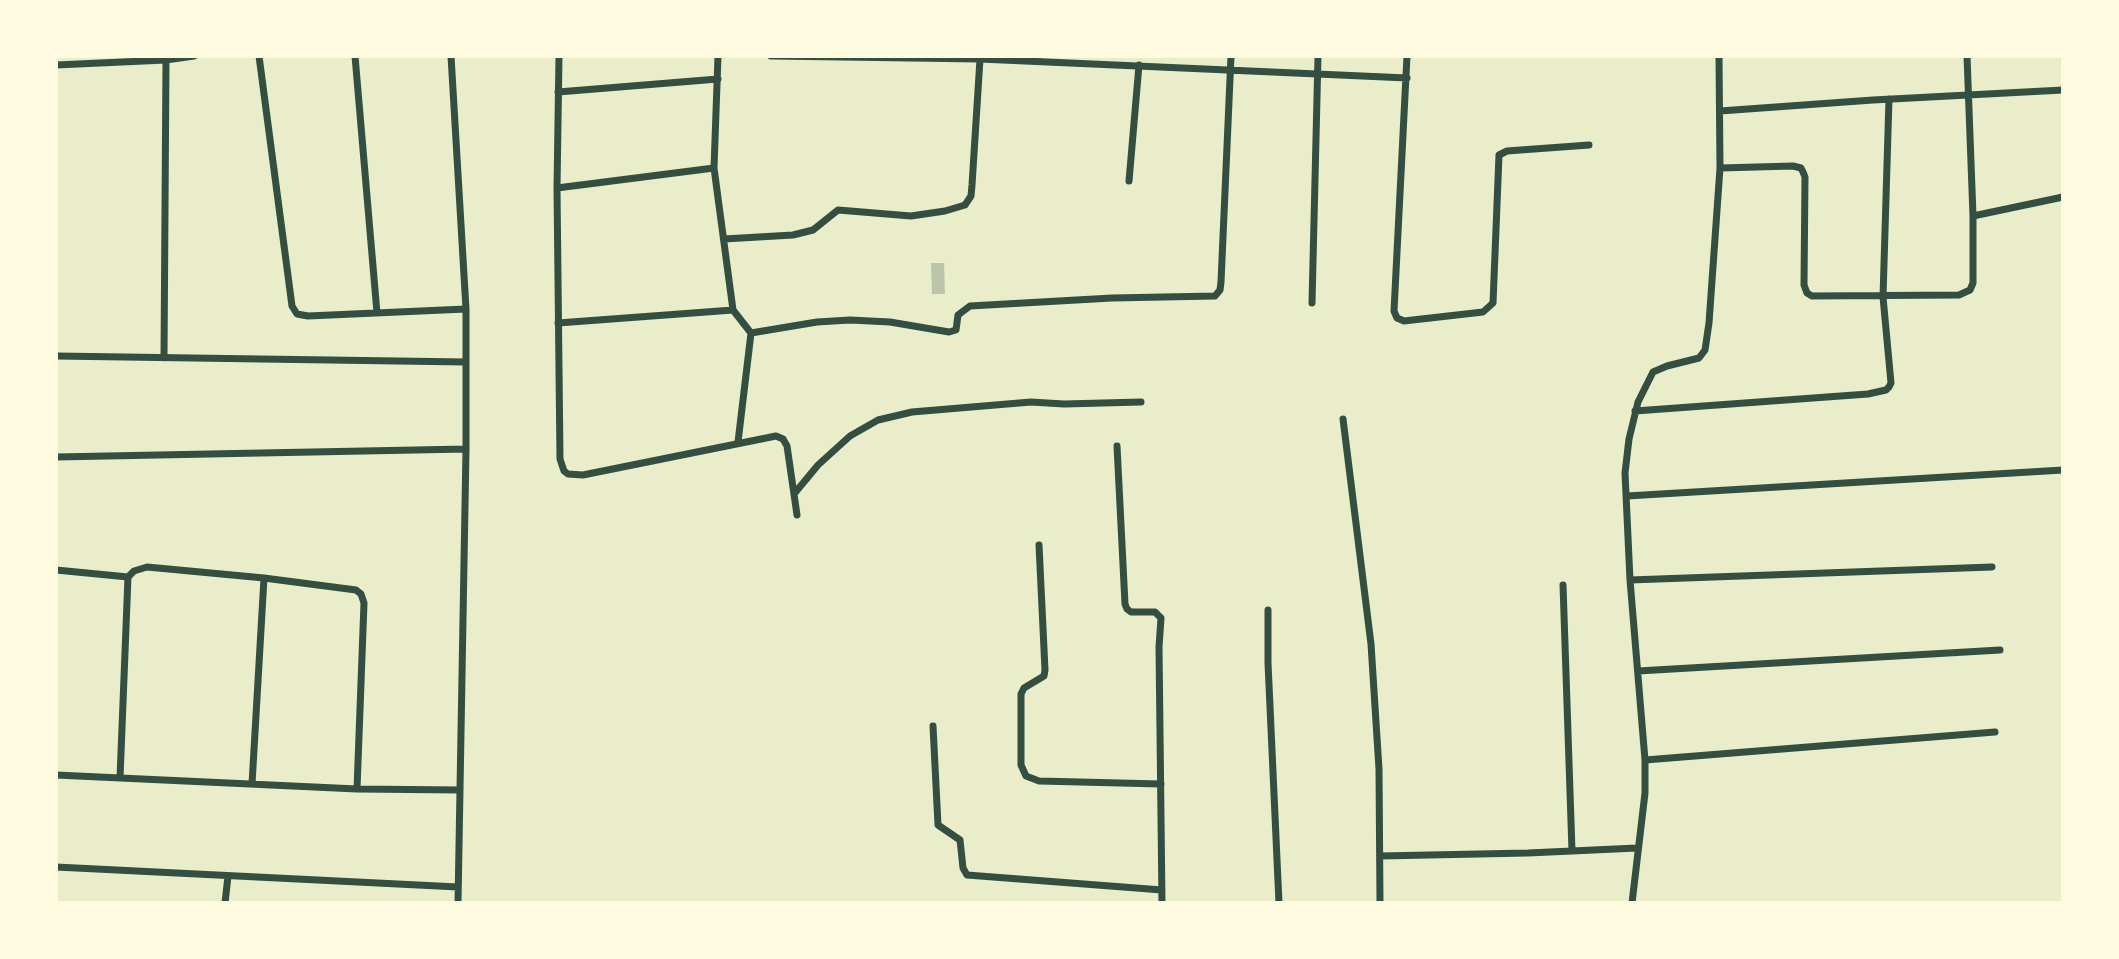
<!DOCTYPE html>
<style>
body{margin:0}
#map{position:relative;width:2119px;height:959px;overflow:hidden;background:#e9edc9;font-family:"Sofia Sans Condensed",sans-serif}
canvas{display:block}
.frame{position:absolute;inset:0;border:58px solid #fefae0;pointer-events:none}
</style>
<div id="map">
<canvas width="2119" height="959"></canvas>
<div class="frame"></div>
</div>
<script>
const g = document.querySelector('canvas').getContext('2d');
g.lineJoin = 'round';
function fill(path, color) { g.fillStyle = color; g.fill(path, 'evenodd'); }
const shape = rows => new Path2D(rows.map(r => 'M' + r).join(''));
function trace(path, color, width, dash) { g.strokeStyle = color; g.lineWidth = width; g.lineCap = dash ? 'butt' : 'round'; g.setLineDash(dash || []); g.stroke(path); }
fill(shape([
 [931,263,944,263,945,294,932,294]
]), '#bcc5a7');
trace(shape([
 [259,56,292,306,297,314,308,316,466,309],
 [355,56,377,313],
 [451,56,466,309,466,449,458,903],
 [559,56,557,188,560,459,564,471,568,474,583,475,776,436,783,439,787,446,797,515],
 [718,56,714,168,733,310,751,333,738,442],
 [771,56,980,59,1407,78],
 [1407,56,1394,311,1397,318,1404,321,1483,312,1493,303,1499,155,1507,151,1589,145],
 [56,65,166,60,194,56],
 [558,92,718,79],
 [1720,111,1873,100,2063,90],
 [1720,168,1793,166,1801,168,1803,172,1805,177,1804,285,1807,293,1812,296,1959,295,1970,290,1973,283,1973,216,1967,56],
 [1129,181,1139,65],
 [557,188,714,168],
 [1973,216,2063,197],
 [724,239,793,235,813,230,838,210,911,216,945,211,965,205,971,196,972,185,980,59],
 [1312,303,1318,56],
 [558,323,733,310],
 [751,333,817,322,850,320,890,322,949,332,956,330,958,315,970,306,1112,298,1215,296,1220,290,1221,282,1231,56],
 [56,356,466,362],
 [164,358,166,60],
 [1635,411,1868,394,1886,390,1889,387,1891,383,1883,297,1889,99],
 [1343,419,1371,644,1379,769,1380,903],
 [1117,446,1125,604,1127,609,1131,612,1155,612,1161,618,1159,647,1162,903],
 [56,457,466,449],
 [794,494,818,465,850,436,878,420,912,412,1031,402,1064,404,1141,402],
 [1627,496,2063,470],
 [1039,545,1045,670,1044,676,1024,688,1021,694,1021,765,1026,776,1039,781,1161,784],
 [56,570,128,577,120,778],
 [128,577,134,571,147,567,264,578],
 [1630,580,1992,567],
 [1563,585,1572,851],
 [1268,610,1268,663,1279,903],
 [1638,671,2000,650],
 [933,726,938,825,960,840,963,868,967,875,1162,890],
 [1645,760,1995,732],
 [56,775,357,789,460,790],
 [252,784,264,578,356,590,361,594,364,603,357,789],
 [1380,856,1528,853,1637,848],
 [56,867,458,887],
 [225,903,228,876],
 [1632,903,1645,793,1645,760,1630,580,1625,473,1629,439,1638,402,1653,372,1667,366,1699,358,1705,350,1709,323,1720,168,1719,56]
]), '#344e41', 7);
</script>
